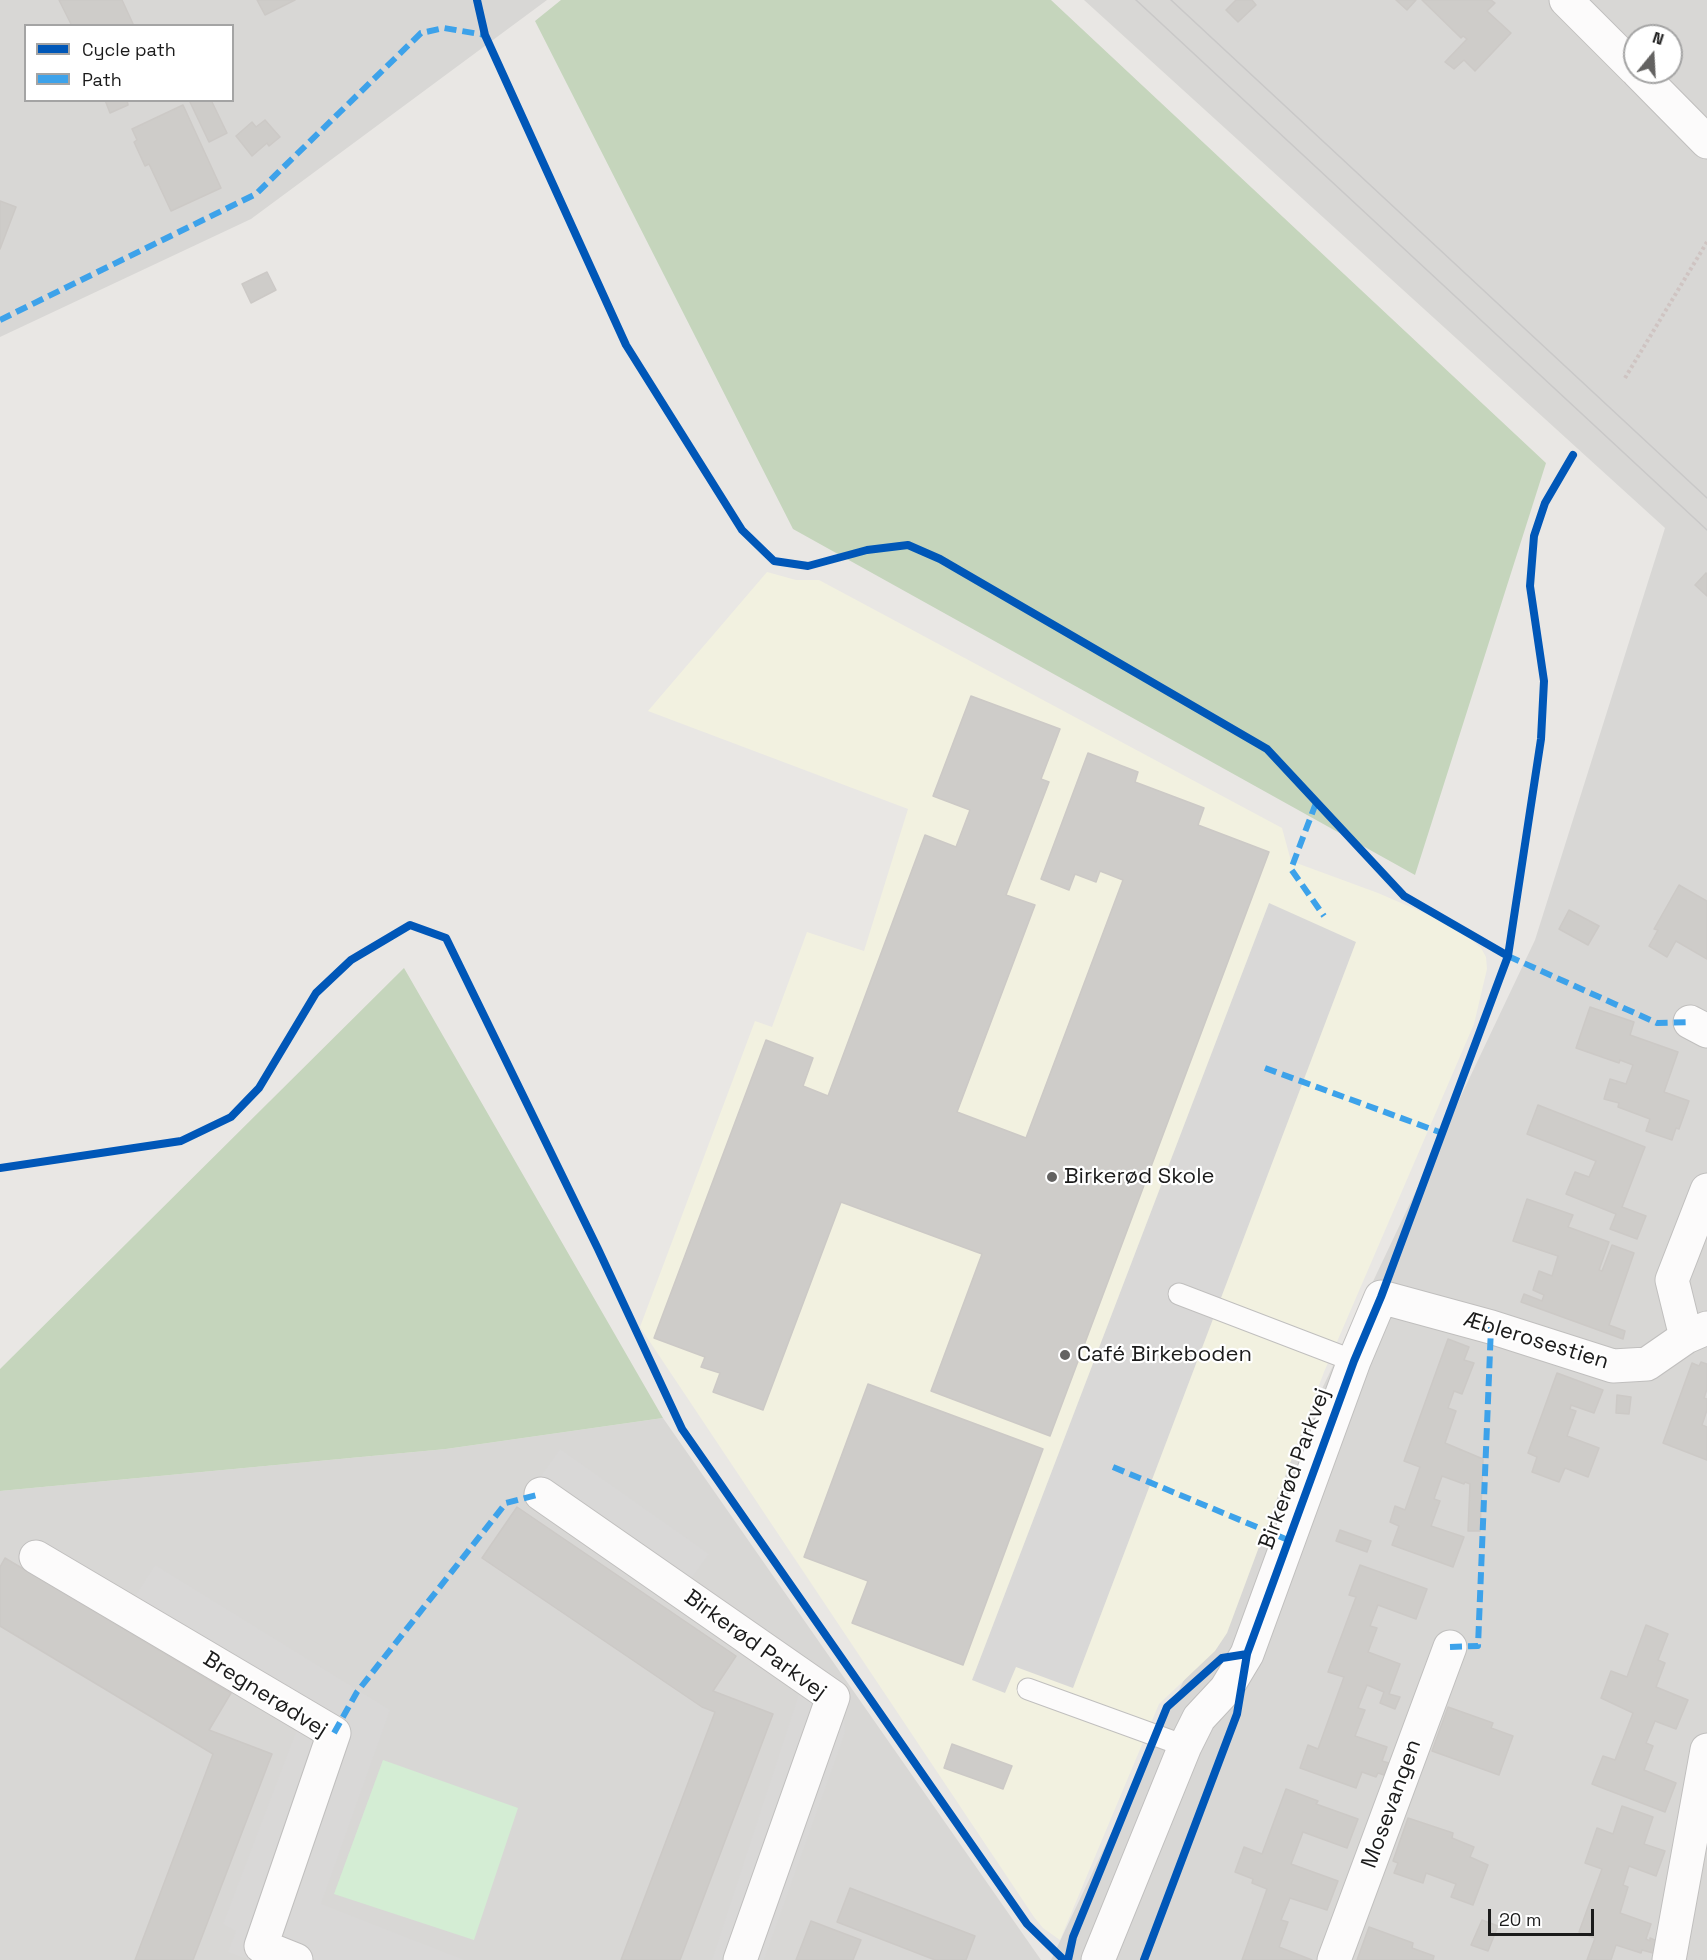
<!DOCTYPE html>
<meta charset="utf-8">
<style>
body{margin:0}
#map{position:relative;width:1707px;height:1960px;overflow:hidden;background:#e9e7e4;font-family:"Space Grotesk",sans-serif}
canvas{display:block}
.legend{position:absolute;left:24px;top:24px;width:210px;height:78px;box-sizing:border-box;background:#fff;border:2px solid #a4a4a4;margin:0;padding:8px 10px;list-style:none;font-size:18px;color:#1b1b1b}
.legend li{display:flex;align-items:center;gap:12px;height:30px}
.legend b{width:30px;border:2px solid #a4a4a4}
.north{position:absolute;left:1623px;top:24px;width:60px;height:60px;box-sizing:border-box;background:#fff;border:2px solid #a4a4a4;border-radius:50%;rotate:18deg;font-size:16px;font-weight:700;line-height:24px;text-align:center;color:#1b1b1b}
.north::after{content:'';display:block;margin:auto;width:21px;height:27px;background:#636261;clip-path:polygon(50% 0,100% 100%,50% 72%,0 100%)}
.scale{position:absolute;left:1488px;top:1909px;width:106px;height:27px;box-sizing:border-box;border:3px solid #1b1b1b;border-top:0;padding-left:8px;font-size:18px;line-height:21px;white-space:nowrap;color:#1b1b1b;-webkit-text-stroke:4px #fff;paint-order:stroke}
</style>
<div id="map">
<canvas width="1707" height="1960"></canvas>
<ul class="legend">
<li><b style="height:8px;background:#0057b8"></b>Cycle path</li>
<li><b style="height:8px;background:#3da2ea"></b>Path</li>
</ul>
<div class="north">N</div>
<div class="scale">20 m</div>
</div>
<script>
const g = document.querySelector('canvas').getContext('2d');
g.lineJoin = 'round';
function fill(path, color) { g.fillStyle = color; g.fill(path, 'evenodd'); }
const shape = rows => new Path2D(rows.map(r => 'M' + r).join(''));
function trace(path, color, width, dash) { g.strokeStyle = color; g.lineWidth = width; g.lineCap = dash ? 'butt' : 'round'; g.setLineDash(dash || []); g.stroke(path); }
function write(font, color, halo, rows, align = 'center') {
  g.font = font + ' "Space Grotesk",sans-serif'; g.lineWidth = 4.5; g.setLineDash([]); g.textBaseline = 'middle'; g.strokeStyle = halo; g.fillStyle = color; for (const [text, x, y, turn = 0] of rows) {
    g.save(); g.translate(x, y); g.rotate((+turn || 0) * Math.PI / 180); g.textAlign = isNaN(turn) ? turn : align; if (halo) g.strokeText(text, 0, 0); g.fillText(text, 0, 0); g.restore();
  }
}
fill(shape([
 [0,0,547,0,251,219,0,337],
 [26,26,232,26,232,100,26,100],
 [1084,0,1707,0,1707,1960,1051,1960,1535,940,1665,528],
 [1635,36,1671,36,1671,72,1635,72],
 [663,1418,1041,1960,0,1960,0,1491,446,1449]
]), '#d8d7d5');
fill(shape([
 [767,572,796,580,819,580,1282,828,1291,861,1378,893,1436,918,1468,937,1481,948,1486,957,1487,969,1474,1024,1324,1372,1227,1633,1215,1651,1159,1704,1060,1940,1043,1928,1034,1917,640,1327,755,1021,772,1027,807,932,864,951,908,809,648,711]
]), '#f2f1e0');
fill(shape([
 [561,0,1051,0,1546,463,1415,875,793,529,535,21],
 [404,968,663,1418,446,1449,0,1491,0,1369]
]), '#c5d5bc');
fill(shape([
 [383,1760,518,1808,474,1940,334,1894]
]), '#d4edd4');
fill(shape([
 [1269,903,1356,942,1073,1688,1016,1667,1005,1693,972,1680],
 [560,1449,709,1554,691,1579,844,1713,845,1733,764,1960,712,1960,799,1694,786,1672,526,1497],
 [155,1565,390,1710,321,1904,464,1960,250,1960,228,1952,236,1931,223,1924,299,1724,123,1615]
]), '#d9d8d7');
const building = shape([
 [59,0,122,0,134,26,72,26,59,0],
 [257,0,295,0,265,15,257,0],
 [1236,0,1252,0,1256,5,1238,22,1226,10,1236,0],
 [1396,0,1416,0,1407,10,1396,0],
 [1422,0,1491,0,1495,3,1487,11,1511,33,1475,71,1464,60,1454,69,1445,62,1467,39,1463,36,1461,38,1422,0],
 [105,100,127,100,128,105,110,113,105,100],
 [189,100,211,100,227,133,209,142,189,100],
 [183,105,221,188,171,211,149,164,145,166,134,142,137,140,132,129,183,105],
 [265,120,280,137,269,146,267,143,252,156,236,136,252,122,256,127,265,120],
 [0,201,16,207,0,249,0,201],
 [267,272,276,290,251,303,242,284,267,272],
 [1706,573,1707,574,1707,596,1695,585,1706,573],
 [971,696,1060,729,1041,779,1049,782,1006,895,1035,905,957,1112,1026,1138,1123,880,1100,871,1096,882,1075,874,1069,890,1041,879,1088,753,1138,772,1135,782,1204,808,1198,825,1269,852,1050,1436,931,1391,982,1254,841,1202,763,1410,713,1392,720,1373,701,1367,705,1357,654,1338,766,1040,813,1058,803,1086,828,1096,925,835,956,847,970,810,933,796,971,696],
 [1679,885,1707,901,1707,959,1676,941,1667,957,1649,946,1658,930,1654,929,1679,885],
 [1569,910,1599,926,1588,945,1559,929,1569,910],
 [1590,1007,1634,1022,1630,1035,1678,1052,1664,1092,1689,1101,1679,1129,1676,1128,1672,1140,1646,1131,1650,1119,1618,1107,1619,1103,1604,1099,1610,1079,1626,1084,1633,1065,1620,1060,1619,1063,1576,1048,1590,1007],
 [1538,1105,1645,1147,1622,1207,1646,1216,1637,1239,1610,1229,1616,1214,1566,1194,1575,1172,1589,1177,1596,1161,1527,1134,1538,1105],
 [1527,1199,1573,1215,1568,1227,1609,1242,1599,1270,1602,1271,1612,1245,1634,1253,1609,1325,1625,1331,1623,1339,1521,1302,1524,1294,1542,1301,1544,1295,1533,1290,1539,1271,1552,1276,1558,1256,1513,1241,1527,1199],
 [1448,1339,1469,1347,1464,1360,1474,1363,1462,1394,1454,1391,1448,1408,1456,1411,1445,1443,1483,1459,1480,1531,1468,1531,1470,1484,1465,1482,1464,1484,1442,1476,1434,1499,1440,1501,1431,1526,1464,1537,1453,1567,1392,1545,1399,1526,1390,1522,1395,1506,1405,1510,1420,1467,1404,1461,1448,1339],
 [1701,1362,1707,1364,1707,1389,1704,1398,1707,1399,1707,1410,1702,1425,1707,1427,1707,1460,1663,1443,1692,1363,1699,1366,1701,1362],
 [1557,1373,1603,1390,1594,1413,1571,1405,1570,1409,1576,1411,1567,1436,1599,1448,1588,1477,1565,1468,1559,1482,1532,1472,1537,1457,1528,1453,1557,1373],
 [868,1384,1043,1449,963,1665,852,1623,868,1581,804,1557,868,1384],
 [1617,1395,1631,1397,1629,1414,1616,1413,1617,1395],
 [517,1507,736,1656,713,1691,773,1714,680,1960,621,1960,715,1712,702,1707,482,1558,517,1507],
 [1340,1530,1371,1541,1367,1552,1336,1541,1340,1530],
 [5,1558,231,1693,209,1730,272,1754,193,1960,135,1960,213,1754,0,1626,0,1567,5,1558],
 [1360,1565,1427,1589,1416,1619,1378,1605,1370,1626,1377,1628,1368,1652,1400,1664,1389,1694,1400,1697,1395,1709,1380,1703,1384,1692,1367,1685,1358,1708,1365,1710,1355,1736,1387,1747,1382,1761,1389,1763,1384,1775,1378,1773,1376,1777,1362,1772,1356,1788,1300,1768,1308,1745,1318,1749,1344,1677,1328,1672,1356,1597,1349,1595,1360,1565],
 [1646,1625,1668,1634,1658,1660,1665,1663,1656,1687,1688,1700,1676,1729,1655,1721,1646,1743,1653,1746,1644,1770,1676,1783,1665,1812,1592,1784,1603,1756,1615,1760,1633,1713,1601,1698,1611,1671,1627,1677,1646,1625],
 [1448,1707,1493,1723,1491,1728,1513,1736,1499,1775,1432,1751,1448,1707],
 [952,1744,1012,1766,1003,1789,944,1768,952,1744],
 [1286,1789,1318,1801,1316,1804,1358,1819,1347,1848,1303,1832,1291,1864,1338,1881,1327,1910,1290,1898,1281,1920,1288,1922,1279,1947,1312,1960,1242,1960,1267,1889,1252,1883,1253,1879,1235,1872,1244,1847,1262,1854,1286,1789],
 [1622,1806,1653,1817,1644,1844,1665,1851,1656,1876,1629,1866,1623,1885,1628,1887,1620,1913,1651,1924,1646,1939,1650,1941,1650,1938,1657,1941,1653,1953,1642,1950,1641,1953,1616,1945,1611,1960,1587,1960,1595,1938,1579,1932,1602,1869,1585,1863,1597,1828,1613,1834,1622,1806],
 [1408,1818,1453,1833,1452,1838,1474,1847,1470,1857,1488,1865,1473,1905,1451,1897,1456,1884,1426,1873,1423,1883,1394,1873,1398,1863,1393,1861,1408,1818],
 [850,1888,975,1936,966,1960,935,1960,837,1922,850,1888],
 [1482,1920,1498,1926,1488,1951,1471,1945,1482,1920],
 [811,1921,861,1940,853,1960,796,1960,811,1921],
 [1369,1927,1413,1943,1412,1948,1434,1956,1433,1960,1357,1960,1369,1927]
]);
fill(building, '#ceccc9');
trace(building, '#ccc9c6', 1.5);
const lane = shape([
 [1179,1294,1354,1361],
 [1028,1689,1185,1746]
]);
const street = shape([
 [1566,0,1635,69],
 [1638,72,1707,142],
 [1690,1022,1707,1031],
 [1686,1337,1672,1280,1707,1190],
 [541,1494,833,1697,740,1960],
 [36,1557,334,1733,261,1946,296,1960],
 [1098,1960,1185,1746,1199,1718,1226,1689,1247,1654,1354,1361,1381,1297,1491,1327,1613,1366,1647,1364,1686,1337,1707,1328],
 [1334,1960,1450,1647],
 [1669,1960,1707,1750]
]);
trace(lane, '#c0bfbe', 23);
trace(street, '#c0bfbe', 35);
trace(shape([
 [1625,378,1707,242]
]), '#cfc4c2', 4, [3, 3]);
trace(lane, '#fcfbfb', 21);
trace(street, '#fcfbfb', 33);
trace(shape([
 [1136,0,1707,530],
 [1171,0,1707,498]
]), '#c9c8c8', 1.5);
trace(shape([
 [0,320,256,194,421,33,444,28,485,35],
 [1316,803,1291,869,1324,916],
 [1508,956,1657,1023,1690,1022],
 [1265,1068,1442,1133],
 [1113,1467,1288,1540],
 [1450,1647,1478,1646,1491,1327],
 [334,1733,357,1692,506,1503,541,1494]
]), '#3da2ea', 6, [12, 6]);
trace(shape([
 [477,0,485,35,626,345,742,530,774,561,808,566,867,550,908,545,940,559,1267,749,1404,896,1508,956],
 [0,1168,181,1141,231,1117,259,1088,316,993,351,960,410,925,446,938,598,1249,682,1429,1027,1924,1064,1960],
 [1068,1960,1073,1937,1167,1707,1222,1658,1247,1654],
 [1144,1960,1237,1714,1247,1654,1354,1361,1381,1297,1508,956,1541,739,1544,681,1530,586,1534,536,1545,503,1573,455]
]), '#0057b8', 8);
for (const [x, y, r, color] of [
 [1052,1177,6,"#636261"],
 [1065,1355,6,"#636261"]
]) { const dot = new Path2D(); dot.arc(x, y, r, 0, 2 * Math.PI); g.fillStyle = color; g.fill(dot); trace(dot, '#fff', 2); }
write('22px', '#1b1b1b', '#fff', [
 ["Birkerød Skole",1064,1177],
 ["Café Birkeboden",1077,1355]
], 'left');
write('22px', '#1b1b1b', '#fff', [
 ["Æblerosestien",1536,1341,17],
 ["Birkerød Parkvej",1295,1469,-70],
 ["Birkerød Parkvej",755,1645,36],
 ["Bregnerødvej",265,1695,32],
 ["Mosevangen",1392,1804,-70]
]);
</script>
